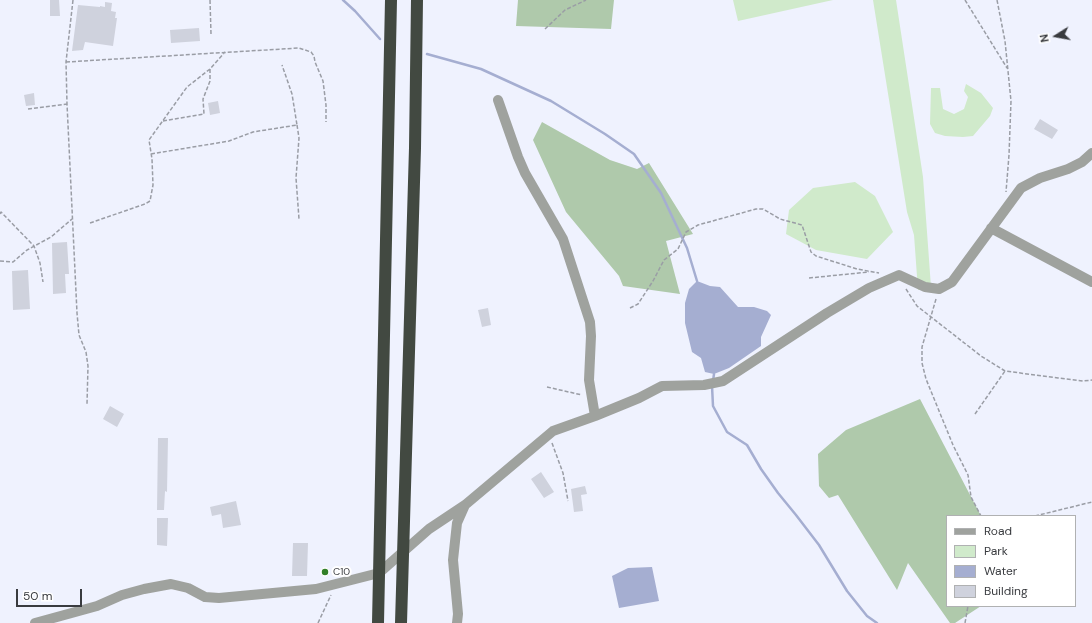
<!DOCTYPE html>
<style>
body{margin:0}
#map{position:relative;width:1092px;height:623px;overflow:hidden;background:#eff2fe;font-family:"DM Sans",sans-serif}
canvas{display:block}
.legend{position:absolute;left:946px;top:515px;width:130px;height:92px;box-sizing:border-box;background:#fff;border:1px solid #b0b1b2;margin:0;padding:5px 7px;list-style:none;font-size:12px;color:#393b3f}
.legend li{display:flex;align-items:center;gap:8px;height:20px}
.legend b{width:20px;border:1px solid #b0b1b2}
.north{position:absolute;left:1036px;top:16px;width:40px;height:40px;-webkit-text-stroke:3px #fff;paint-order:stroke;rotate:259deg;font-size:11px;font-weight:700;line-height:16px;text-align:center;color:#393b3f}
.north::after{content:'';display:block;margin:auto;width:14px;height:18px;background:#393b3f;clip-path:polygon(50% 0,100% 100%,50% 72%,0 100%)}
.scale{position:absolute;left:16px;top:589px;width:66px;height:18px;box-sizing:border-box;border:2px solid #393b3f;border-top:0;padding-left:5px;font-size:12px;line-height:14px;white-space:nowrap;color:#393b3f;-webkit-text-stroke:3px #fff;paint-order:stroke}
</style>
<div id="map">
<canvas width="1092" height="623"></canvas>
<ul class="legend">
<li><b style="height:5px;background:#9fa29e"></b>Road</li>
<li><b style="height:11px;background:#d0eacb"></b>Park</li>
<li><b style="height:11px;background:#a5aed1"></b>Water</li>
<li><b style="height:11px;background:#cfd2dd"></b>Building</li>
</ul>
<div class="north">N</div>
<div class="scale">50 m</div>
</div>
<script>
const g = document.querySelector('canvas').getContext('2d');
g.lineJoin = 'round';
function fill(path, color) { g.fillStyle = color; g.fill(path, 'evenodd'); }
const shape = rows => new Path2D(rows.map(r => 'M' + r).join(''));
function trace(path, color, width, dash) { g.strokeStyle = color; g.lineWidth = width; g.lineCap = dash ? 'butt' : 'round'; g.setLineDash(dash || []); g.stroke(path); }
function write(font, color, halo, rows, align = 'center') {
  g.font = font + ' "DM Sans",sans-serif'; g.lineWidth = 4; g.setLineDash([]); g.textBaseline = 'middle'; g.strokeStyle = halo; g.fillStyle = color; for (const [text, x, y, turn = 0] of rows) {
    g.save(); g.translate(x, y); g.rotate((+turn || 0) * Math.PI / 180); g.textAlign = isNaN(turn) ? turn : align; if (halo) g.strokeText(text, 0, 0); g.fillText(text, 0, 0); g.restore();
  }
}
fill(shape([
 [733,0,833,0,738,21],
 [873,0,896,0,923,177,931,287,918,290,914,235,907,212],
 [966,84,981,93,993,108,990,116,973,136,963,137,945,136,935,133,930,124,931,88,940,88,943,109,954,114,964,109,968,97,964,91],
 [855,182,875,196,893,232,867,259,816,250,786,234,789,210,813,188]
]), '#d0eacb');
fill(shape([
 [518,0,614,0,611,29,516,26],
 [542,122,610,160,637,169,649,163,693,234,666,241,680,294,623,286,619,276,566,212,533,140],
 [920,399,981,516,947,516,947,606,981,606,955,623,950,623,908,563,897,590,838,495,829,498,819,486,818,454,846,430]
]), '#afc9ab');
fill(shape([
 [697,281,710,286,720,287,738,307,754,307,767,311,771,315,761,337,761,346,729,368,714,374,705,372,701,358,692,352,685,323,685,303,689,289],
 [652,567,659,601,619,608,612,576,628,568]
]), '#a5aed1');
trace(shape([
 [343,0,355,11,380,39],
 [427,54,481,69,551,101,605,134,634,154,661,193,687,248,697,281],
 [713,381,714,374],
 [712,386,713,406,727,432,747,445,761,469,778,493,796,515,819,545,847,591,867,616,877,623]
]), '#a5aed1', 2.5);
fill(shape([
 [50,0,59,0,60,16,50,16],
 [105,2,112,3,111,11,116,12,115,18,117,18,113,46,85,42,83,50,72,51,78,5,100,7,100,6,105,7],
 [199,28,200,41,171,43,170,30],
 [34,93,35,105,26,106,24,95],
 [218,101,220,113,210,115,208,103],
 [1040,119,1058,130,1052,139,1034,129],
 [67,242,69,274,65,274,66,293,53,294,52,243],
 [28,270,30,309,13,310,12,271],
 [488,308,491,325,482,327,478,310],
 [110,406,124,414,117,427,103,419],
 [158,438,168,438,167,492,165,491,164,510,157,510],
 [541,472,554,492,544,498,531,479],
 [585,486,587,494,581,495,583,511,574,512,571,489],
 [236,501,241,525,223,528,221,514,212,516,210,507],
 [157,518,168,518,167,546,157,545],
 [293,543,308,543,307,576,292,576]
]), '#cfd2dd');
trace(shape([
 [73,0,66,62,67,104,77,313,79,335,86,352,88,366,87,404],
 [210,0,211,34],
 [965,0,1007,68],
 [997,0,1005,41,1011,101,1009,155,1006,192],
 [545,29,565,10,586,0],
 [66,62,299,48,311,52,314,56,315,62,323,81,326,105,326,122],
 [28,109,67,104],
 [163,121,204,114,203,99,210,81,210,69],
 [297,125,299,138,296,178,299,219],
 [151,154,229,141,253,132,297,125,292,94,282,65],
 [0,214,1,212,34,246,40,263,43,282],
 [90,223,145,204,150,201,153,185,152,159,149,140,187,87,210,69,225,52],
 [0,261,13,262,27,250,51,237,72,219],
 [809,278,869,272],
 [906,289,917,306,981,356,1005,371,1058,378,1083,381,1092,380],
 [936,299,922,347,922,363,926,379,953,445,968,475,971,497,981,516],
 [630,308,638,304,653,281,664,260,678,249,686,232,698,225,756,209,763,209,780,219,802,225,811,252,816,256,857,269,879,273],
 [547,387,582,395],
 [975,414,1005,371],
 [552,443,563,473,568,501],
 [1035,516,1092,502],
 [318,623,331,595],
 [965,623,968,606]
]), '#9a9da5', 1.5, [4, 2]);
trace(shape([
 [498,100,518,157,525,173,563,239,590,322,591,336,589,380,595,416],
 [991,228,1092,282],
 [35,623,97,606,122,595,144,589,171,584,188,588,205,597,219,598,316,589,379,573,429,529,465,505,553,431,595,416,639,398,662,386,704,385,723,381,827,313,869,288,899,275,925,287,939,289,952,282,1021,188,1040,178,1068,169,1082,162,1092,153],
 [457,623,458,614,453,560,457,523,465,505]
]), '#9fa29e', 10);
trace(shape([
 [378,623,391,0],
 [401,623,415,148,417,0]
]), '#424941', 12);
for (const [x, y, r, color] of [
 [325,572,4,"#327f27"]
]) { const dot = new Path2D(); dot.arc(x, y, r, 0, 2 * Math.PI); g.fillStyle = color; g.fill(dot); trace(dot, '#fff', 1.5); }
write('10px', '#393b3f', '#fff', [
 ["C10",333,572]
], 'left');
</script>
